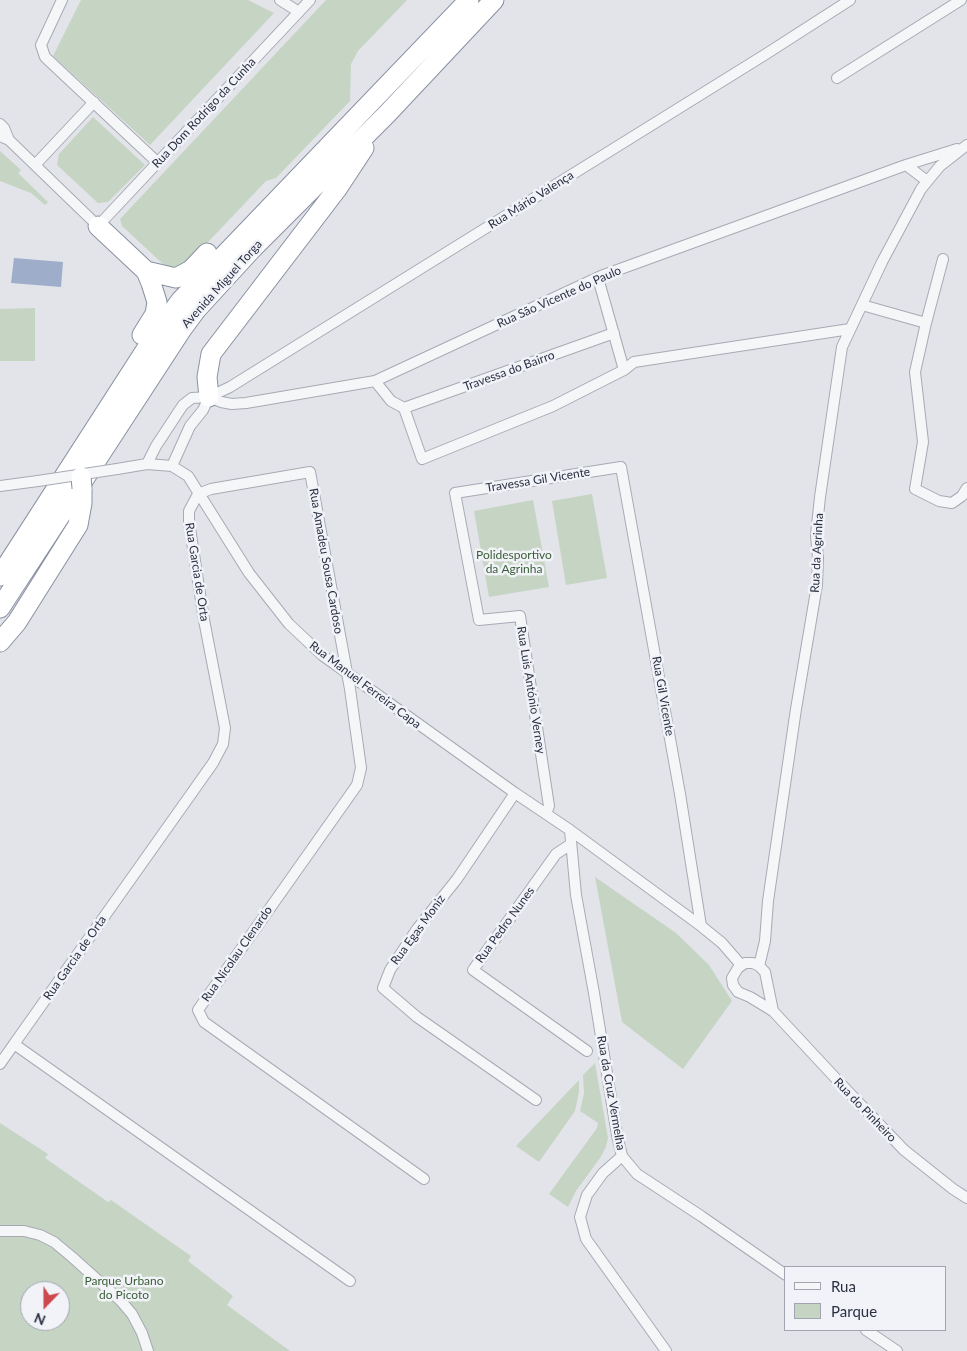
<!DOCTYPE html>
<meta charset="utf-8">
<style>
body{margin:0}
#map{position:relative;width:967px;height:1351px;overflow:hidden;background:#e2e4ea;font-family:Lato,sans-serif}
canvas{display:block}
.legend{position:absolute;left:784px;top:1266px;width:162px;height:65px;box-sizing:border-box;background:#f2f3f8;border:1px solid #a2a5af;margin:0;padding:6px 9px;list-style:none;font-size:15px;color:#2a3042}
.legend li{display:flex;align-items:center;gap:10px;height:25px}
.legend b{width:25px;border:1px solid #a2a5af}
.north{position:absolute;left:20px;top:1281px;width:50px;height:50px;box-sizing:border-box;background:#f2f3f8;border:1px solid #a2a5af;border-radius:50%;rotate:202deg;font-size:14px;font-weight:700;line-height:20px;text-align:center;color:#2a3042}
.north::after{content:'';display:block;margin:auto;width:18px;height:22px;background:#cd494e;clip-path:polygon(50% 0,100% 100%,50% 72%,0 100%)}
</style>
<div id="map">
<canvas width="967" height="1351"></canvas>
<ul class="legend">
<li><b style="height:6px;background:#f5f6f8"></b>Rua</li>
<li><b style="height:14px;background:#c6d4c3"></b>Parque</li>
</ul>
<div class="north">N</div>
</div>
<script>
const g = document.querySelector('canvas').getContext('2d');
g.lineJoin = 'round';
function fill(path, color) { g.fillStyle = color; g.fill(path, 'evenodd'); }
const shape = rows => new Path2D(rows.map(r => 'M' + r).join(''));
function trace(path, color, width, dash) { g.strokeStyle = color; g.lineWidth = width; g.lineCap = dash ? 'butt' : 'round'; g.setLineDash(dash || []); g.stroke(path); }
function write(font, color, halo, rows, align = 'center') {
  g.font = font + ' Lato,sans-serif'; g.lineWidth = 5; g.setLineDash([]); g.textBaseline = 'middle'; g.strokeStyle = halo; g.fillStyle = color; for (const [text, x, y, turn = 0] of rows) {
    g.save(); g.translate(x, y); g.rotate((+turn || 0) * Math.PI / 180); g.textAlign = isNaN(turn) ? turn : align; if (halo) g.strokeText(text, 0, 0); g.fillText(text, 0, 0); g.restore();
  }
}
fill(shape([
 [81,0,248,0,274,13,150,145,53,56],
 [326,0,407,0,358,51,351,64,350,101,276,178,266,181,192,259,181,265,171,267,163,264,122,226,120,219],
 [93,117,145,165,108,202,98,203,57,165,59,154],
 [0,151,21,170,18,173,48,202,45,205,31,193,0,181],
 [35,308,35,361,0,361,0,309],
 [592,494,607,578,566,585,552,501],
 [533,500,549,587,489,597,474,511],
 [595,877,676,933,709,965,732,1001,683,1069,622,1022],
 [595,1063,608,1138,606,1147,600,1158,576,1191,568,1207,549,1194,597,1128,598,1123,580,1111,584,1093,583,1075],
 [579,1080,579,1092,575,1111,539,1162,516,1146],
 [0,1123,48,1154,45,1158,108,1202,111,1200,191,1256,188,1261,233,1296,227,1305,290,1351,0,1351],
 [30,1291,60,1291,60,1321,30,1321]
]), '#c6d4c3');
fill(shape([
 [14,258,63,262,61,287,11,283]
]), '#9eaeca');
const street = shape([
 [62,0,41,45,45,57,157,162],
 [280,0,299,12],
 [837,78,961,0],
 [0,124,4,128,9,140],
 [0,136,9,140,98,226,310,0],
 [35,165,94,102],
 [906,165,927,181],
 [862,305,926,323,915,372,923,442,915,489,939,501,952,503,962,496,967,488],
 [926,323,943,259],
 [624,370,634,362,850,329],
 [375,381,391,401,404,408,422,459,553,406,624,370,598,278],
 [209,397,221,402,232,404,246,403,375,381,601,276,906,165,957,149],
 [404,408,614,333],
 [147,464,156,446,177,414,183,405,192,398,209,397,230,387,766,54,850,0],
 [172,466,190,426,203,410,209,397],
 [117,469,147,464,172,466,188,476,249,573,289,624,322,655,515,793,570,830,701,926,722,943,741,965],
 [0,486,38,481],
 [515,793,457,879,417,929,390,970,383,988,417,1017,536,1100],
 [546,814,549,806,520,616,479,620,455,493,621,467,680,794,701,926],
 [570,830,576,895,594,993,617,1135,622,1156,637,1174,701,1216,786,1275],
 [571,844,556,854,473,970,587,1051],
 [759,966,765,941,768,901,796,709,817,585,818,558,816,535,820,497,842,347,882,262,921,189,940,166,967,145],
 [773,1011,765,972,759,966,753,963,745,963,738,968,732,978,733,985,738,992,750,997,773,1011,840,1083,904,1150,953,1189,967,1198],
 [0,1064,14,1044],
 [622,1156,603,1173,587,1195,580,1217,586,1239,666,1351],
 [0,1231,24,1231,40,1235,54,1242,72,1257,121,1301,132,1314,142,1333,148,1351],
 [350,1281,14,1044,213,763,223,744,225,728,204,620,189,522,189,511,198,494,211,489,310,472,350,689,361,768,357,785,198,1010,204,1022,424,1179],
 [866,1330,897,1351]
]);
const highway = shape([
 [98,226,146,271,151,283,157,302,155,314,142,335],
 [146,271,176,278,191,270,207,253],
 [209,397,207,377,211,354,337,189,364,148],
 [0,576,156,334,181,300,469,0],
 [0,608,182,329,196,310,252,249,387,114,494,0],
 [0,642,17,622,78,525,82,503,82,488]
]);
trace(street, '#a7aab4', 12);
trace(highway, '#8990a1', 21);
trace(street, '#f5f6f8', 10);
trace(highway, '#fff', 19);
const streetBridge = shape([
 [38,481,117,469]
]);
const highwayBridge = shape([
 [81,477,82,488]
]);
trace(streetBridge, '#a7aab4', 12, []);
trace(highwayBridge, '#8990a1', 21, []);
trace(streetBridge, '#f5f6f8', 10);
trace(highwayBridge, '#fff', 19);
write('12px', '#2a3042', '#f2f3f8', [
 ["Rua Dom Rodrigo da Cunha",204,113,-47],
 ["Rua Mário Valença",531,200,-32],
 ["Avenida Miguel Torga",222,284,-48],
 ["Rua São Vicente do Paulo",559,297,-24],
 ["Travessa do Bairro",509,371,-20],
 ["Travessa Gil Vicente",538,480,-9],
 ["Rua da Agrinha",817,553,-87],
 ["Rua Amadeu Sousa Cardoso",326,561,80],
 ["Rua Garcia de Orta",197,572,81],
 ["Rua Manuel Ferreira Capa",365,685,37],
 ["Rua Luis António Verney",531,690,81],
 ["Rua Gil Vicente",663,696,80],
 ["Rua Pedro Nunes",505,925,-54],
 ["Rua Egas Moniz",418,930,-54],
 ["Rua Nicolau Clenardo",237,954,-55],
 ["Rua Garcia de Orta",75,958,-55],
 ["Rua da Cruz Vermelha",611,1093,80],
 ["Rua do Pinheiro",865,1110,46]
]);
write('12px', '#3a5e37', '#f2f3f8', [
 ["Polidesportivo",514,555],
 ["da Agrinha",514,569],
 ["Parque Urbano",124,1281],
 ["do Picoto",124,1295]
]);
</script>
